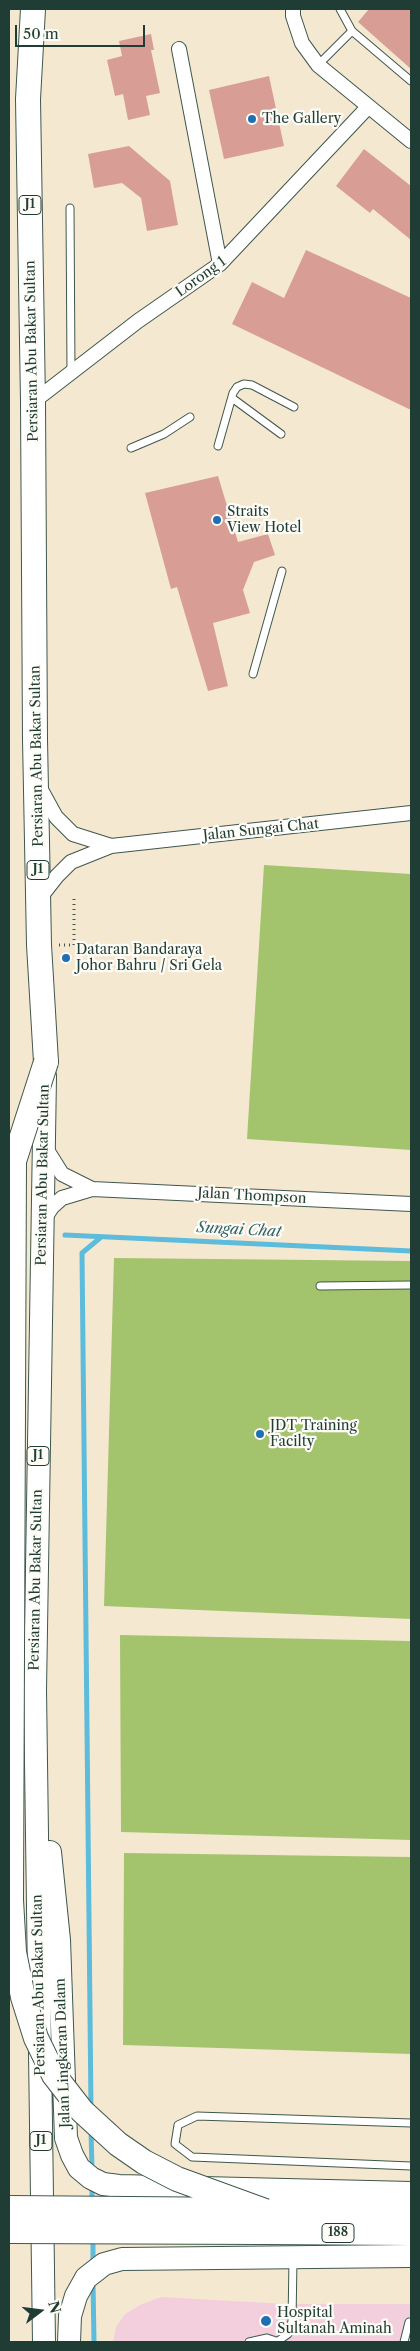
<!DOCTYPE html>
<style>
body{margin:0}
#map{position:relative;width:420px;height:2351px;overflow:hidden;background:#f5e8d1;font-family:"Libre Caslon Text",serif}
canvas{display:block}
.frame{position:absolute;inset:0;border:10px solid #1f3d34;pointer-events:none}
.north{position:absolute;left:15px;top:2286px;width:50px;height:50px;-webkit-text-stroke:4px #fdfcf7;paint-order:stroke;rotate:75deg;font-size:14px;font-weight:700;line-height:20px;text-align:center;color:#1f3d34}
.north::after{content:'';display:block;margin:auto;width:18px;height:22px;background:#1f3d34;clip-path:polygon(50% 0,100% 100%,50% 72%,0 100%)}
.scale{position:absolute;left:15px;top:25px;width:130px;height:22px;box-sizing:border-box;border:2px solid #1f3d34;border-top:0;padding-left:6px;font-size:15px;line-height:18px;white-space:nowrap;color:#1f3d34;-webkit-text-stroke:4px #fdfcf7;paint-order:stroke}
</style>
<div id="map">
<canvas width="420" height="2351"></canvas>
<div class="frame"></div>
<div class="north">N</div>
<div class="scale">50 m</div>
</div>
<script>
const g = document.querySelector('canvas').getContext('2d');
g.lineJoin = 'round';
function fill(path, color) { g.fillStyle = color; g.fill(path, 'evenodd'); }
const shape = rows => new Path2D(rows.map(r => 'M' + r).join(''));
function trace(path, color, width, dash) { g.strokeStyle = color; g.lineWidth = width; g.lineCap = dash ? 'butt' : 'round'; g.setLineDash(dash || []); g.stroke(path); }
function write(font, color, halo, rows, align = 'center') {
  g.font = font + ' "Libre Caslon Text",serif'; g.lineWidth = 4.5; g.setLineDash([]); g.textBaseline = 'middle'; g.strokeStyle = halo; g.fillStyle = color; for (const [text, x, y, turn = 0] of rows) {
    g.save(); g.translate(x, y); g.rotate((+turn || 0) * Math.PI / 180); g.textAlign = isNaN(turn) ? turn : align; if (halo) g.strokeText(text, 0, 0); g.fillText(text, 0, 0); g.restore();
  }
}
fill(shape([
 [161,2297,286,2304,411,2304,411,2342,113,2342,116,2327,125,2314,142,2304]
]), '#f3cfde');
fill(shape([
 [264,865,411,874,411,1150,247,1139],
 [114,1258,411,1261,411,1619,104,1606],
 [120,1635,411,1641,411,1840,121,1832],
 [124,1853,411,1857,411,2054,123,2045]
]), '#a3c46c');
trace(shape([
 [65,1235,411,1251],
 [91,2109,82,1253,100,1238],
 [91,2130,92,2169],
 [92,2185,92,2204],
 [93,2237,93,2264],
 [93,2282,94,2342]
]), '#5dbbdc', 5);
fill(shape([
 [369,9,411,9,411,69,358,22],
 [151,34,154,50,151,50,160,93,146,96,150,115,128,120,123,94,115,96,107,60,122,56,119,41],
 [269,76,284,146,224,159,209,90],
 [129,146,170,181,178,225,147,231,141,198,122,183,94,188,88,154],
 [364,149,411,186,411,240,373,209,370,213,336,186],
 [306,250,411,298,411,410,232,324,252,282,284,298],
 [218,476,238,542,268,534,275,555,254,562,243,590,250,613,213,623,228,686,208,691,177,587,171,589,145,493]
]), '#d89e95');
const service = shape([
 [340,9,352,31],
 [318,65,352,31,411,81],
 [70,208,71,372],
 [232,398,281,434],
 [218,446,233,393,237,387,244,384,252,385,294,407],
 [131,448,164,434,190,417],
 [253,674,282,571],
 [320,1286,411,1285],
 [411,2123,197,2116,178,2125,175,2144,192,2157,411,2166],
 [278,2341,288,2334,292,2321,293,2260],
 [249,2342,267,2338,279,2342],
 [404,2342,409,2322]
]);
const minor = shape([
 [293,9,293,16,302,43,318,65,411,141],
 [179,49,220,264],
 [33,402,138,321,220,264,368,107],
 [39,786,56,817,73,834,111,846],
 [39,899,57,876,71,862,111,846,411,813],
 [47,1150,62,1174,92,1189],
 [44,1219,52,1207,62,1198,92,1189,411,1204]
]);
const primary = shape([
 [50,1852,59,1940,66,2138,72,2155,79,2168,91,2178,103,2184,119,2186,411,2193],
 [44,2342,35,1690,45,1076],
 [69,2342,70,2316,76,2296,86,2278,104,2264,122,2259,411,2256]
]);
const trunk = shape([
 [33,9,28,99,33,402,35,739,39,945,46,1062],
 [265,2211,325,2209,411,2211],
 [264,2232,411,2233]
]);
trace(service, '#3f574c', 9);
trace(minor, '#3f574c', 16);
trace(primary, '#3f574c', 24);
trace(trunk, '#3f574c', 26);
trace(shape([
 [59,945,74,945,74,899]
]), '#3f574c', 3, [1, 4]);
trace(service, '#fff', 7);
trace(minor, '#fff', 14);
trace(primary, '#fff', 22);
trace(trunk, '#fff', 24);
const trunkBridge = shape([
 [46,1062,14,1161,11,1900,14,1952,23,1997,36,2038,54,2075,82,2111,118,2144,144,2162,177,2179,265,2211],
 [9,2208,249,2210],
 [9,2231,264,2232]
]);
trace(trunkBridge, '#3f574c', 26, []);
trace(trunkBridge, '#fff', 24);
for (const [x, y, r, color] of [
 [252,119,5,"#1f6fb2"],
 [217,520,5,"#1f6fb2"],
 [66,958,5,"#1f6fb2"],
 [260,1434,5,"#1f6fb2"],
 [266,2321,6,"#1f6fb2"]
]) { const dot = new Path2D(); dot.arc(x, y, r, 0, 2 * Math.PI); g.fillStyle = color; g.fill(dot); trace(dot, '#fdfcf7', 2); }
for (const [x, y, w] of [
 [30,205,22],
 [38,870,22],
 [38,1456,22],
 [41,2141,22],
 [338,2233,32]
]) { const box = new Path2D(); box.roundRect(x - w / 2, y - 9.5, w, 19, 4); g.fillStyle = '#fdfcf7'; g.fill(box); trace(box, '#1f3d34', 1); }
write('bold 12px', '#1f3d34', null, [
 ["J1",30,205],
 ["J1",38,870],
 ["J1",38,1456],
 ["J1",41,2141],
 ["188",338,2233]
]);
write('14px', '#1f3d34', '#fdfcf7', [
 ["The Gallery",262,119],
 ["Straits",227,512],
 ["View Hotel",227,528],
 ["Dataran Bandaraya",76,950],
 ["Johor Bahru / Sri Gela",76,966],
 ["JDT Training",270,1426],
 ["Facilty",270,1442],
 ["Hospital",277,2313],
 ["Sultanah Aminah",277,2329]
], 'left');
write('14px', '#1f3d34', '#fdfcf7', [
 ["Lorong 1",201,277,-36],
 ["Persiaran Abu Bakar Sultan",32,351,-91],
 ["Persiaran Abu Bakar Sultan",37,756,-91],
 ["Jalan Sungai Chat",261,830,-6],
 ["Persiaran Abu Bakar Sultan",43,1175,-89],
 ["Jalan Thompson",252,1196,3],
 ["Persiaran Abu Bakar Sultan",36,1580,-89],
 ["Persiaran Abu Bakar Sultan",39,1985,-91],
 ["Jalan Lingkaran Dalam",63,2053,-92]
]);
write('italic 15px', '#326366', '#fdfcf7', [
 ["Sungai Chat",239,1230,3]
]);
</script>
